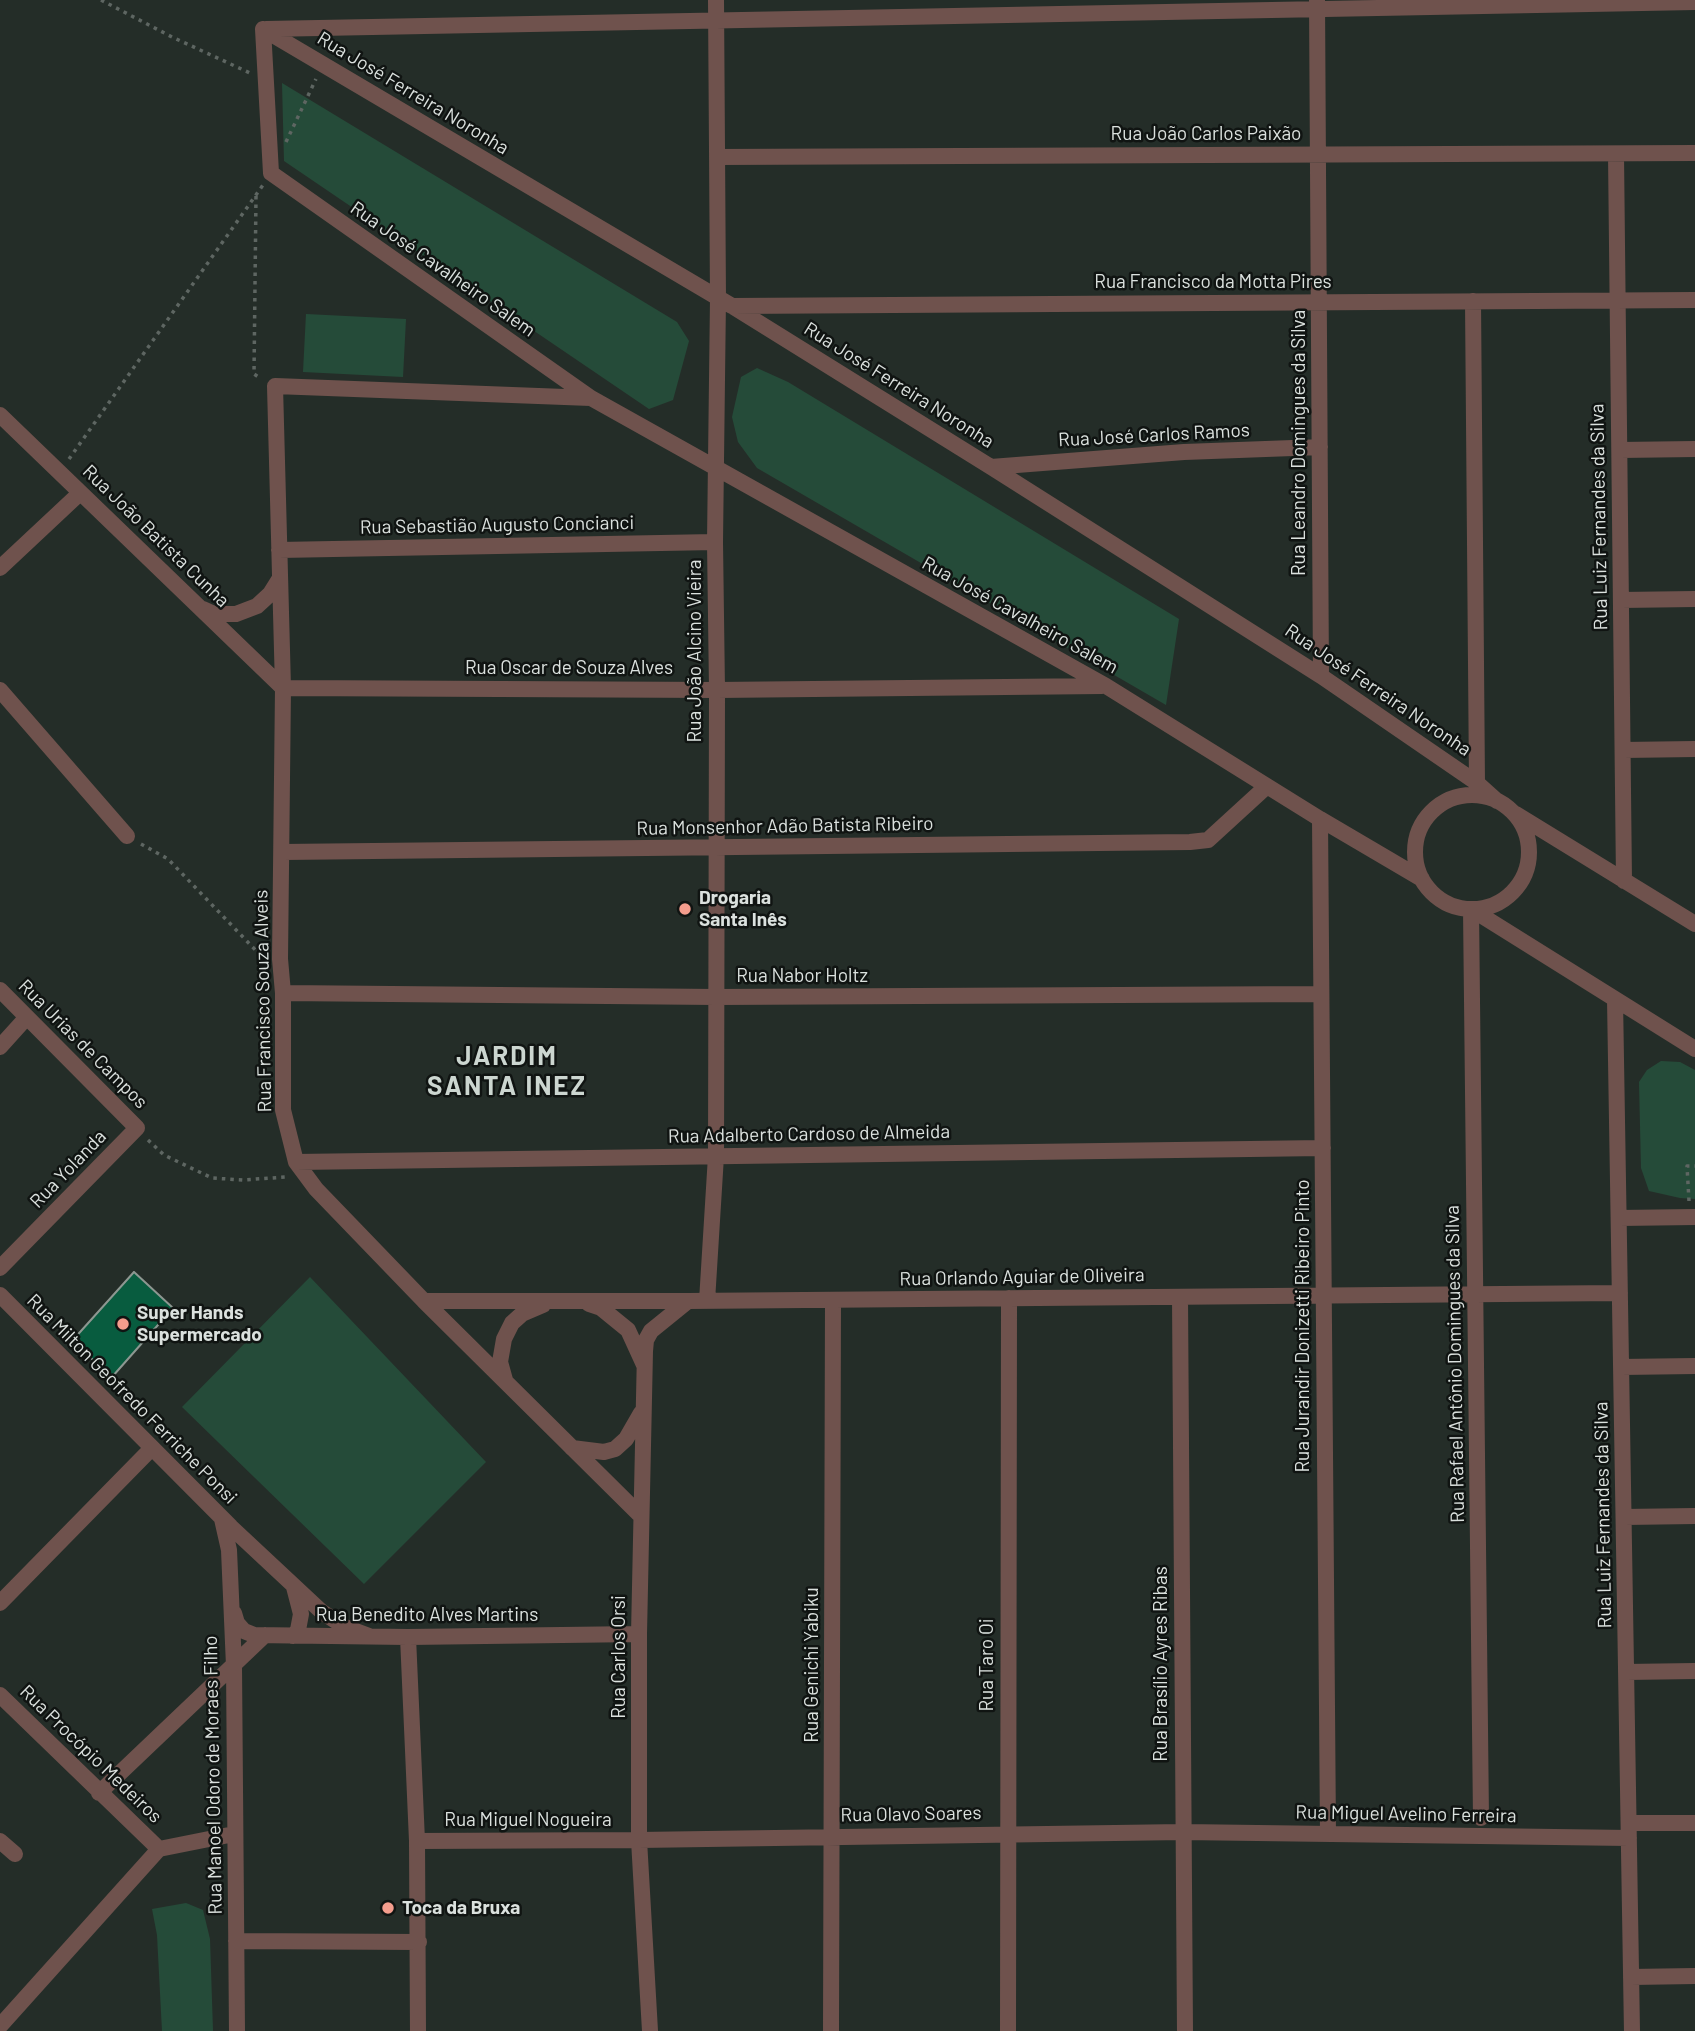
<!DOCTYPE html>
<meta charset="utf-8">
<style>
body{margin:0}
canvas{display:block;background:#242d28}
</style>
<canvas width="1695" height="2031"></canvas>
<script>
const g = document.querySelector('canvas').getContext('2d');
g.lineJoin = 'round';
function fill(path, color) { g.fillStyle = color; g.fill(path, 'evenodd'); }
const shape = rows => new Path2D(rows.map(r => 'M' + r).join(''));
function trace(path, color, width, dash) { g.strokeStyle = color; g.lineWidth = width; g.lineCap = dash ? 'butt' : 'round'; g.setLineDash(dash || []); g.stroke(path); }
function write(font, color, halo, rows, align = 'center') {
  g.font = font + ' Barlow,sans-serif'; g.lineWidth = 5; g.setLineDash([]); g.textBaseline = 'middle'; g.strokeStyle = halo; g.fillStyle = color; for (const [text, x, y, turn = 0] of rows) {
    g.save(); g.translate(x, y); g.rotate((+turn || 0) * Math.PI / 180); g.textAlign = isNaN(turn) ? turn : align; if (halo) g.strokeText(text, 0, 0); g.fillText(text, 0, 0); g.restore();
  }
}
fill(shape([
 [282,83,677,322,689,341,673,400,649,409,284,161],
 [306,314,406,319,403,377,303,372],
 [757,368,788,382,1179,619,1166,705,757,468,738,442,732,417,741,377],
 [1661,1061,1680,1062,1695,1070,1695,1199,1680,1198,1649,1191,1641,1168,1639,1082,1647,1070],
 [310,1277,486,1462,364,1584,182,1407],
 [186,1903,203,1910,210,1939,213,2031,162,2031,157,1935,152,1909]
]), '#254b39');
const building = shape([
 [134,1272,173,1308,112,1377,72,1341,134,1272]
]);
fill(building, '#085c3f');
trace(building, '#8d9791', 2);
trace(shape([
 [101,0,172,37,250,73],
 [286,142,316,79],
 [256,196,254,374,260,378],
 [69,459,263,185],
 [141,844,168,859,265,960],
 [148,1140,164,1155,212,1178,243,1180,286,1177],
 [1689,1201,1687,1166,1695,1166]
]), '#5e6662', 3.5, [3.5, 5]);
trace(shape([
 [1317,0,1321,676],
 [263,29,271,173,591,398,1106,686,1320,819,1422,879],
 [263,29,732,306,991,467,1321,676,1477,783,1497,801],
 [266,29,1695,2],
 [1616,154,1624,881],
 [717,157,1695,153],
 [1473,301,1477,783],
 [732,306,1695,300],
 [591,398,275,386,283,688,280,959,283,993,283,1110,296,1162,316,1189,424,1301,641,1516],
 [0,415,283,688,717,690,1102,686],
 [1620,450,1695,449],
 [991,467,1184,452,1320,447],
 [279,550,715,542],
 [0,568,80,493],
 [1621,600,1695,599],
 [203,609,214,614,236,614,257,606,270,594,280,578],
 [0,690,127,836],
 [1623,750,1695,749],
 '1415 852a57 57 0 1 1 114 0a57 57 0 1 1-114 0Z',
 [1516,814,1695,924],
 [1320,819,1328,1834],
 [283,852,1190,842,1208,840,1267,786],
 [1471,909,1481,1818],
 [1471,909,1695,1049],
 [0,990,137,1128,0,1268],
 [283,993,716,997,1321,994],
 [1615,999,1632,2031],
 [0,1047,27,1017],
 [296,1162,1323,1148],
 [1619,1218,1695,1217],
 [0,1295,231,1527,322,1612,345,1627,369,1636],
 [1180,1297,1185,2031],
 [424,1301,688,1301,1620,1293],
 [707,1301,716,1156,717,690,715,542,718,298,716,0],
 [589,1304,601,1308,628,1330,644,1365],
 [1621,1367,1695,1366],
 [505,1380,500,1362,504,1339,512,1323,522,1314,543,1305],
 [572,1448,604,1452,615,1449,626,1439,641,1413],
 [1624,1517,1695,1516],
 [222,1519,229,1550,234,1666,237,2031],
 [0,1603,152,1448],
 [234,1613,237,1623,244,1631,254,1635,408,1637,639,1634],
 [293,1636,298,1630,301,1614,294,1587],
 [408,1637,417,1841,418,2031],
 [1626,1672,1695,1671],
 [0,1695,159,1849,234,1834],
 [99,1793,265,1635],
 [1629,1823,1695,1823],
 [0,1841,15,1854],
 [417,1841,639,1840,1183,1832,1629,1838],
 [236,1941,419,1942],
 [1631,1977,1695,1976],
 [0,2026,159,1849],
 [650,2031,639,1840,639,1634,645,1351,646,1340,651,1331,688,1301],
 [831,2031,833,1300],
 [1008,2031,1009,1298]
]), '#6f524d', 16);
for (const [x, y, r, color] of [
 [685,909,7,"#f49d8d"],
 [123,1324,7,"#f49d8d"],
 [388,1908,7,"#f49d8d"]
]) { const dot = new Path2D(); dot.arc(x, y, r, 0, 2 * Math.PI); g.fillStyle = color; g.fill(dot); trace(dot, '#101412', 2.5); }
write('19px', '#dbe1de', '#101412', [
 ["Rua José Ferreira Noronha",413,93,31],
 ["Rua João Carlos Paixão",1206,134],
 ["Rua José Cavalheiro Salem",443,269,35],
 ["Rua Francisco da Motta Pires",1213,282],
 ["Rua José Ferreira Noronha",899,385,32],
 ["Rua José Carlos Ramos",1154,435,-3],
 ["Rua Leandro Domingues da Silva",1299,443,-90],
 ["Rua Luiz Fernandes da Silva",1599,517,-91],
 ["Rua Sebastião Augusto Concianci",497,525,-1],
 ["Rua João Batista Cunha",156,536,44],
 ["Rua José Cavalheiro Salem",1020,615,29],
 ["Rua João Alcino Vieira",695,651,-90],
 ["Rua Oscar de Souza Alves",569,668],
 ["Rua José Ferreira Noronha",1378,690,34],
 ["Rua Monsenhor Adão Batista Ribeiro",785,826,-1],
 ["Rua Nabor Holtz",802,976],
 ["Rua Francisco Souza Alveis",263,1001,-91],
 ["Rua Urias de Campos",83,1044,45],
 ["Rua Adalberto Cardoso de Almeida",809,1134,-1],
 ["Rua Yolanda",68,1169,-46],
 ["Rua Orlando Aguiar de Oliveira",1022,1277,-1],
 ["Rua Jurandir Donizetti Ribeiro Pinto",1303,1326,-90],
 ["Rua Rafael Antônio Domingues da Silva",1455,1364,-91],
 ["Rua Milton Geofredo Ferriche Ponsi",132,1399,45],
 ["Rua Luiz Fernandes da Silva",1603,1515,-91],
 ["Rua Benedito Alves Martins",427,1615],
 ["Rua Carlos Orsi",619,1657,-90],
 ["Rua Brasílio Ayres Ribas",1161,1664,-90],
 ["Rua Genichi Yabiku",812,1665,-90],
 ["Rua Taro Oi",987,1665,-90],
 ["Rua Procópio Medeiros",91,1754,44],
 ["Rua Manoel Odoro de Moraes Filho",213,1775,-91],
 ["Rua Olavo Soares",911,1814,-1],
 ["Rua Miguel Avelino Ferreira",1406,1814,1],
 ["Rua Miguel Nogueira",528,1820]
]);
write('bold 19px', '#dbe1de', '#101412', [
 ["Drogaria",699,898],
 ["Santa Inês",699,920],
 ["Super Hands",137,1313],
 ["Supermercado",137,1335],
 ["Toca da Bruxa",402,1908]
], 'left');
g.letterSpacing = '2px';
write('bold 26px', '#ccd6d0', '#101412', [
 ["JARDIM",507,1056],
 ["SANTA INEZ",507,1086]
]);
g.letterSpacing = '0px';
</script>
